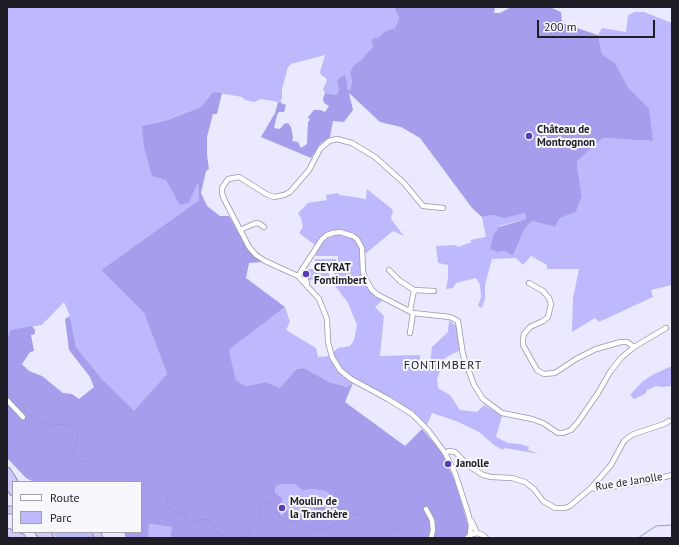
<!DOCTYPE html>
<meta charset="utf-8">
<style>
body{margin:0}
#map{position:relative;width:679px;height:545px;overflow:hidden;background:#eae9ff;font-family:"PT Sans",sans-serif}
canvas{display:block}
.frame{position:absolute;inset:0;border:8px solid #1e1d25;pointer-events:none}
.legend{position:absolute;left:12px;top:481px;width:130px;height:52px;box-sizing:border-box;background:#f8f8fc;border:1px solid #a1a0a6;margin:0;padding:5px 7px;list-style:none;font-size:12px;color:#1e1d25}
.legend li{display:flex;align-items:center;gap:8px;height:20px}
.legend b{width:20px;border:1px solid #a1a0a6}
.scale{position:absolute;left:537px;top:20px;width:118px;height:18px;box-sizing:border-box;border:2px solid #1e1d25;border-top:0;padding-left:5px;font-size:12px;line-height:14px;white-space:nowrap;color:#1e1d25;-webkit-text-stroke:3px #f8f8fc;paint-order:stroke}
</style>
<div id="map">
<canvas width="679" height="545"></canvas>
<div class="frame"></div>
<ul class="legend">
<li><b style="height:5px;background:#fff"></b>Route</li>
<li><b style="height:11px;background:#beb9fc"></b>Parc</li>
</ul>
<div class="scale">200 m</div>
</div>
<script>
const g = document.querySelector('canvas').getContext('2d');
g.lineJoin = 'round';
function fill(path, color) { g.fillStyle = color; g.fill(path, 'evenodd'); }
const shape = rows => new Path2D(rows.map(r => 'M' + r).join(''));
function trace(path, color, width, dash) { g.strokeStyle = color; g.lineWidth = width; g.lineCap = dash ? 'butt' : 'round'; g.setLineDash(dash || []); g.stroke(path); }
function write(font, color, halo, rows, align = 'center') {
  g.font = font + ' "PT Sans",sans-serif'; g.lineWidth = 4; g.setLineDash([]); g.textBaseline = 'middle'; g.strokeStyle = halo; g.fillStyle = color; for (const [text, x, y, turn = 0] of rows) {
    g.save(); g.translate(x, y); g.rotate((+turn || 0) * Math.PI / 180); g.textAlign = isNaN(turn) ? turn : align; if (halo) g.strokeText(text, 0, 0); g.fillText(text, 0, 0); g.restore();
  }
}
fill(shape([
 [7,7,394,7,399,18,395,28,385,31,378,38,371,41,373,47,360,61,354,65,350,72,352,82,350,90,347,89,347,83,339,88,337,95,325,93,323,89,327,81,326,78,321,75,320,72,325,55,291,64,288,67,282,89,282,99,278,102,261,99,254,102,245,100,242,97,213,92,201,107,166,120,142,126,198,181,199,200,101,270,144,313,167,374,134,412,102,379,76,347,70,316,64,302,42,325,10,330,7,340],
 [635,12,644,12,672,23,672,287,672,285,651,290,653,297,599,322,595,318,572,332,573,298,579,269,547,269,547,265,531,256,523,265,516,258,492,259,485,285,485,298,482,308,478,306,481,297,480,285,476,278,456,283,453,288,446,289,448,277,448,265,438,263,436,246,456,245,458,247,472,242,470,240,486,237,482,217,493,215,504,217,525,213,526,219,499,226,498,252,505,251,513,256,525,228,532,221,555,227,560,218,576,212,582,196,577,166,578,159,603,138,652,141,649,108,628,87,615,63,602,54,598,35,602,28,626,32,628,15],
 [367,189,393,210,391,219,404,236,393,231,365,254,367,284,383,300,375,307,384,316,380,356,420,355,420,367,430,363,432,347,448,332,449,321,457,326,460,350,445,358,437,379,438,388,450,395,460,410,477,412,484,405,502,416,496,437,508,443,520,444,529,447,528,450,539,454,504,448,503,450,494,445,479,432,456,421,432,413,427,425,421,419,353,383,347,387,329,382,304,368,296,369,280,388,266,382,246,386,236,380,229,350,285,307,290,322,286,330,316,348,318,357,329,356,338,348,350,346,354,340,357,325,348,303,333,283,334,273,338,271,338,256,316,256,315,245,299,233,303,227,301,218,298,213,308,203,327,200,326,195,338,193,340,195,366,199],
 [315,259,336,259,336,270,329,270,329,281,308,280,308,269,314,269],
 [672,366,672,386,662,387,656,386,647,390,645,394,634,399,630,395,642,382,652,375],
 [280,484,294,484,303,491,311,489,325,491,335,498,330,511,327,510,322,505,300,515,285,513,281,517,277,508,275,493,276,486],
 [148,524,172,527,170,538,148,538],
 [52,532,93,532,96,538,57,538]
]), '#beb9fc');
fill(shape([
 [394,7,495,7,494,13,500,13,511,7,550,7,561,12,562,23,598,35,602,54,615,63,628,87,649,108,653,141,603,138,578,160,577,166,582,196,576,212,560,218,555,227,532,221,525,228,513,256,505,251,498,252,490,249,493,236,499,227,526,219,525,213,504,218,493,215,482,217,472,208,420,138,401,127,380,122,349,93,353,110,344,122,333,121,330,137,320,144,311,158,261,137,275,113,278,102,281,101,281,103,286,105,285,109,284,112,279,112,277,115,274,128,280,129,284,124,288,123,291,127,293,137,292,141,298,142,301,148,307,144,308,122,310,120,308,117,314,110,320,110,325,112,329,106,324,103,323,99,325,93,337,95,339,88,337,81,340,77,345,75,347,83,347,89,350,90,352,82,350,72,354,65,360,61,373,47,371,41,374,38,378,38,385,31,395,28,399,18],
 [213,92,222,93,217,114,213,114,207,137,207,155,209,169,206,171,201,193,207,206,220,216,229,216,247,248,262,262,249,263,246,278,285,307,229,350,236,380,246,386,266,382,280,388,296,369,304,368,329,382,347,387,353,383,345,402,405,446,422,429,441,451,455,481,468,525,468,538,170,538,172,527,149,524,148,538,126,538,124,532,141,532,141,482,34,482,26,478,7,458,7,340,10,330,32,326,35,330,35,334,31,335,34,351,30,352,22,364,29,371,42,376,63,393,72,394,79,399,94,387,90,377,69,350,65,319,70,316,76,347,102,379,134,411,167,374,144,313,101,270,199,200,198,182,189,202,180,205,166,180,152,176,144,147,142,126,167,120,201,107],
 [281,484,294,484,303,491,311,489,325,491,335,498,330,511,327,510,322,505,300,515,295,513,290,508,281,516,277,508,282,503,282,498,275,493,276,486]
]), '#a69eed');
trace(shape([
 [7,390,33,418,45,423,56,425,64,424,75,428,78,438,74,452,74,458,76,460,91,462,96,460,98,457,104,455,107,456,113,462,130,470,137,482],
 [141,485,167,497,168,508,171,510,185,514,187,519,192,522,203,519,209,520,213,523,216,531,218,534,231,538],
 [233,538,240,536,246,537,252,525,258,519,261,512,260,507,262,504,268,503,274,507,279,517,302,526,319,530,324,529,331,527,350,515,356,514,366,515,372,522,376,529,381,531,385,532,396,528,401,529,413,538],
 [638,538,656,526,672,525]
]), '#9d96e4', 1);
const minor = shape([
 [443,208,423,206,404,183,375,157,352,143,337,139,329,141,320,149,309,170,290,192,284,195,274,197,268,195,239,177,228,179,222,188,222,193,224,199,249,247,256,255,265,261,298,276,319,299,327,319,328,342,332,357,340,370,351,379,388,399,412,414,428,430,445,453,455,473,468,513,471,525,470,535],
 [240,230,256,223,260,224,264,227],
 [303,268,307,284],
 [389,270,400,281,414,290],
 [298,276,322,239,327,235,333,233,340,232,353,236,357,239,362,248,363,272,365,278,372,290,378,295,413,313,450,317,458,321,463,355,474,385,483,399,502,413,532,419,543,423,558,433,563,433,571,430,578,422,598,393,610,372,621,358,634,347,666,328],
 [529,283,543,291,549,298,551,304,548,317,543,321,530,327,524,334,523,339,523,345,537,370,544,374,555,373,576,359,596,349,621,342,627,342,634,347],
 [410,311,414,290,434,291],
 [410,333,413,313],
 [7,400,23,417],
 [445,453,449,451,455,452,469,466,483,475,491,477,512,478,525,482,534,489,543,501,555,508,565,508,570,506,591,488,597,489,650,481,672,475],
 [591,488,611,465,624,441,629,437,634,434,664,424,669,421],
 [426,509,432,520,433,530,431,538],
 [471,520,477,533],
 [467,538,470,535,477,533,483,535,486,538]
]);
const highway = shape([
 [7,471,14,482],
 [7,483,13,492],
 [7,510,13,510],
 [7,532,22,538],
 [39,532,44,538],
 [46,532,50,538],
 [96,532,99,538]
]);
trace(minor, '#9897ab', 6);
trace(highway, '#908daf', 9);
trace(minor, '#fff', 4.5);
trace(highway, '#cdcaf9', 7);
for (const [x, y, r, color] of [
 [529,136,4,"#583db5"],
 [306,274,4,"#583db5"],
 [448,464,4,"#583db5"],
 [282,508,4,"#583db5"]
]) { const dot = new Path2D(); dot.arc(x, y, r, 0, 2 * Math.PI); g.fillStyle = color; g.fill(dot); trace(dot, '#f8f8fc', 1.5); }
write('bold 11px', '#1e1d25', '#f8f8fc', [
 ["Château de",537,130],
 ["Montrognon",537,143],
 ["CEYRAT",314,268],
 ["Fontimbert",314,281],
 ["Janolle",456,464],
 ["Moulin de",290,502],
 ["la Tranchère",290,515]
], 'left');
write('11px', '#1e1d25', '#f8f8fc', [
 ["Rue de Janolle",629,482,-9]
]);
g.letterSpacing = '1px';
write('12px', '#1e1d25', '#f8f8fc', [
 ["FONTIMBERT",443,366]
]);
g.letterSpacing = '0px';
</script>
